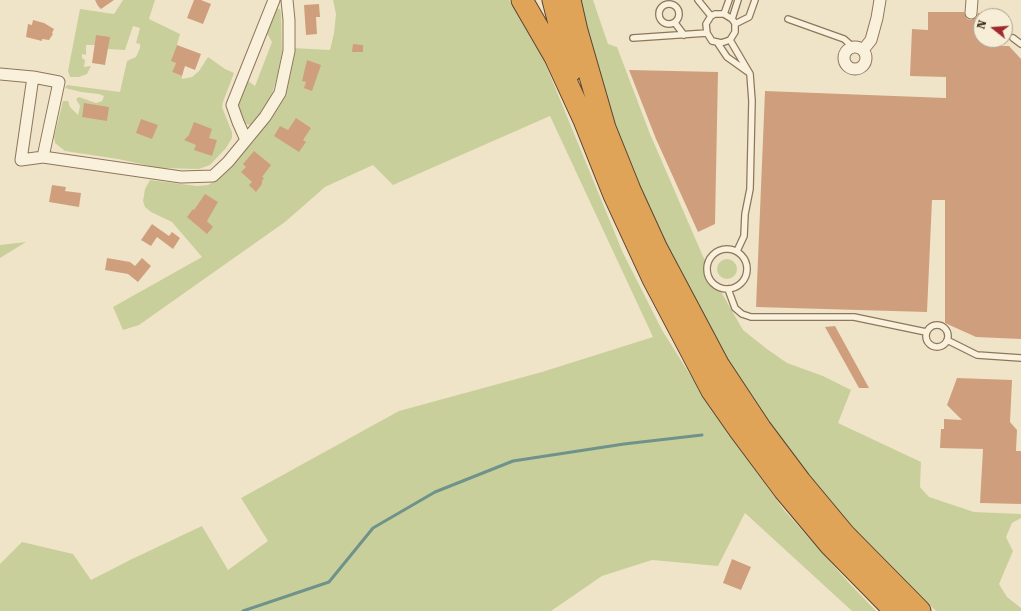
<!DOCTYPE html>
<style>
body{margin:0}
#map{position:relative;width:1021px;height:611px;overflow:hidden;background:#f0e4c8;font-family:"Roboto Serif",serif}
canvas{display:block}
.north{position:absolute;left:973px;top:8px;width:40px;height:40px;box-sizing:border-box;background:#f7eed8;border:1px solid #ada18e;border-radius:50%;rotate:287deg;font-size:11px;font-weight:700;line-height:16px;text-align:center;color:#3d2e20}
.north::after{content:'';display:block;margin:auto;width:14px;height:18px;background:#9e2a2b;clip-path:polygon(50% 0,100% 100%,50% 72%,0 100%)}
</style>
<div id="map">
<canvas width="1021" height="611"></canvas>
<div class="north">N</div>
</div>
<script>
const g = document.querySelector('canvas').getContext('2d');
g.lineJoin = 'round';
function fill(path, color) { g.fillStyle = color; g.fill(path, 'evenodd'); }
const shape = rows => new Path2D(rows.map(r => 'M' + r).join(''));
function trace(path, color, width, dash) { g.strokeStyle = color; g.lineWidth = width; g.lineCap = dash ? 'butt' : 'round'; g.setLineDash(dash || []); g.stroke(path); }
fill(shape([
 [123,0,155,0,149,19,180,34,177,45,176,63,172,72,182,76,182,79,192,77,199,71,208,57,225,69,234,73,223,102,222,107,232,132,232,138,226,148,210,165,199,169,159,168,118,159,65,151,55,143,54,137,63,101,68,101,70,107,78,115,80,106,76,99,79,97,96,103,102,101,104,96,99,94,81,92,65,88,67,85,120,92,127,61,136,57,140,48,140,44,136,43,140,28,133,26,125,50,108,49,95,45,86,45,86,55,82,54,82,58,85,60,84,67,91,66,87,74,79,77,70,77,68,71,80,9,114,14],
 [333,0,509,0,543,58,623,253,662,330,716,416,784,510,849,583,876,611,852,611,745,513,718,566,652,560,602,576,551,611,0,611,0,564,22,542,73,554,91,580,132,559,202,526,228,570,268,541,241,498,399,411,542,372,653,337,550,116,393,185,373,165,325,187,285,222,139,325,123,330,113,307,202,257,172,222,151,212,145,207,143,201,145,189,150,180,197,186,208,185,221,177,254,141,262,128,270,120,283,97,290,72,293,48,330,50,334,33,336,14],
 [577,0,593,0,608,44,617,47,650,134,705,261,705,275,711,286,720,290,743,330,767,349,787,363,823,376,851,390,838,423,921,462,920,487,929,497,974,512,1021,514,1021,518,1012,523,1006,537,1013,551,999,584,1007,597,1021,608,1021,611,936,611,872,549,833,506,788,449,751,397,717,344,661,240,612,121],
 [276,8,280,9,281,13,282,53,278,74,272,94,265,109,254,123,249,125,244,123,238,106,248,81,255,86,272,42,266,32],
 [26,242,0,258,0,245],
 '717 269a10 10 0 1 1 20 0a10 10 0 1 1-20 0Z'
]), '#c9cf9b');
trace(shape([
 [243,611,329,582,373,528,435,492,513,461,624,444,702,435]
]), '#6f938a', 3);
fill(shape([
 [95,0,114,0,101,9,98,6],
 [194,0,201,0,211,4,203,24,187,18],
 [319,4,320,17,316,17,317,34,306,35,304,5],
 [928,12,964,12,967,19,971,20,977,17,978,13,981,13,981,40,987,40,987,46,1009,46,1021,59,1021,339,976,337,945,323,945,200,932,200,927,312,756,307,765,91,946,98,946,77,910,76,912,29,928,30],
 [33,20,44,23,54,29,52,33,53,34,49,40,42,39,42,41,26,37,28,24,32,25],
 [96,35,110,37,105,65,92,63],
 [353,44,363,45,363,52,352,52],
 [177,45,201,54,195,70,185,66,182,76,172,72,176,63,171,61],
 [307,60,321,65,312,91,304,88,306,82,302,81],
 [629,70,718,72,715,224,698,232,656,139],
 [84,103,109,107,107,121,82,117],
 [296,118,311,128,303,140,306,142,299,152,274,136,280,126,288,130],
 [141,119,158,125,152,139,136,133],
 [194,122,212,129,209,138,217,140,212,156,194,150,196,145,184,140,189,135],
 [254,151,271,165,262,177,264,178,262,181,262,184,256,192,249,185,252,182,241,172,246,167,243,164],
 [52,185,66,187,65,191,81,193,79,207,49,202],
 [205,194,218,202,207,221,213,227,207,234,187,217,193,209,194,210],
 [152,224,169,236,172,232,180,238,173,249,157,237,151,246,141,240],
 [107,258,130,262,135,266,142,258,151,266,138,282,128,274,105,270],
 [835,326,869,388,859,388,825,327],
 [957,378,1012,380,1010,422,1017,430,1016,451,1021,451,1021,504,980,503,983,449,940,448,941,429,944,429,944,419,962,420,947,405],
 [732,559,751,567,741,590,723,583]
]), '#cf9f7d');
const lane = shape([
 [698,0,711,16],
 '659 14a10 10 0 1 1 20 0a10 10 0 1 1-20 0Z',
 [724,14,729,0],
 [732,19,738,0],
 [788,19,844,39,853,47],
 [675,23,684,35],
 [735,24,749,17,755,0],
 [633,38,707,33],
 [1013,38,1021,44],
 [730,40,750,74,752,101,750,189,745,214,744,236,737,251],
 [717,42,721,43,730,40,735,32,735,23,732,19,724,14,715,14,711,16,706,24,707,33,712,41,717,42,727,57,748,72],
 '707 269a20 20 0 1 1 40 0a20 20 0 1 1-40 0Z',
 [728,289,735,308,742,314,751,317,854,317,926,332],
 '926 336a11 11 0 1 1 22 0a11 11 0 1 1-22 0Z',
 [947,340,977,355,1021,358]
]);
const street = shape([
 [971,13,972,0],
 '844 58a11 11 0 1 1 22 0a11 11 0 1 1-22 0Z',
 [863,50,871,40,877,18,880,0],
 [0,74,33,77,21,160,43,157,181,177,213,176,228,162,265,117,280,93,289,51,289,20,287,0],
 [33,77,59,82,43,157],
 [246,140,238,122,232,105,274,0]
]);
const highway = shape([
 [522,0,555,57,584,120,614,195,653,279,712,391,740,431,784,490,831,546,895,611],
 [553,0,571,71],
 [570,0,577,31,605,128,630,190,657,249,718,364,761,429,800,481,845,535,920,611]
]);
trace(lane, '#8d765c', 8);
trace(street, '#8d765c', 13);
trace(highway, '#5b4430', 23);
trace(lane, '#faf1dc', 5.5);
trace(street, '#faf1dc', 11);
trace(highway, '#e0a458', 21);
</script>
